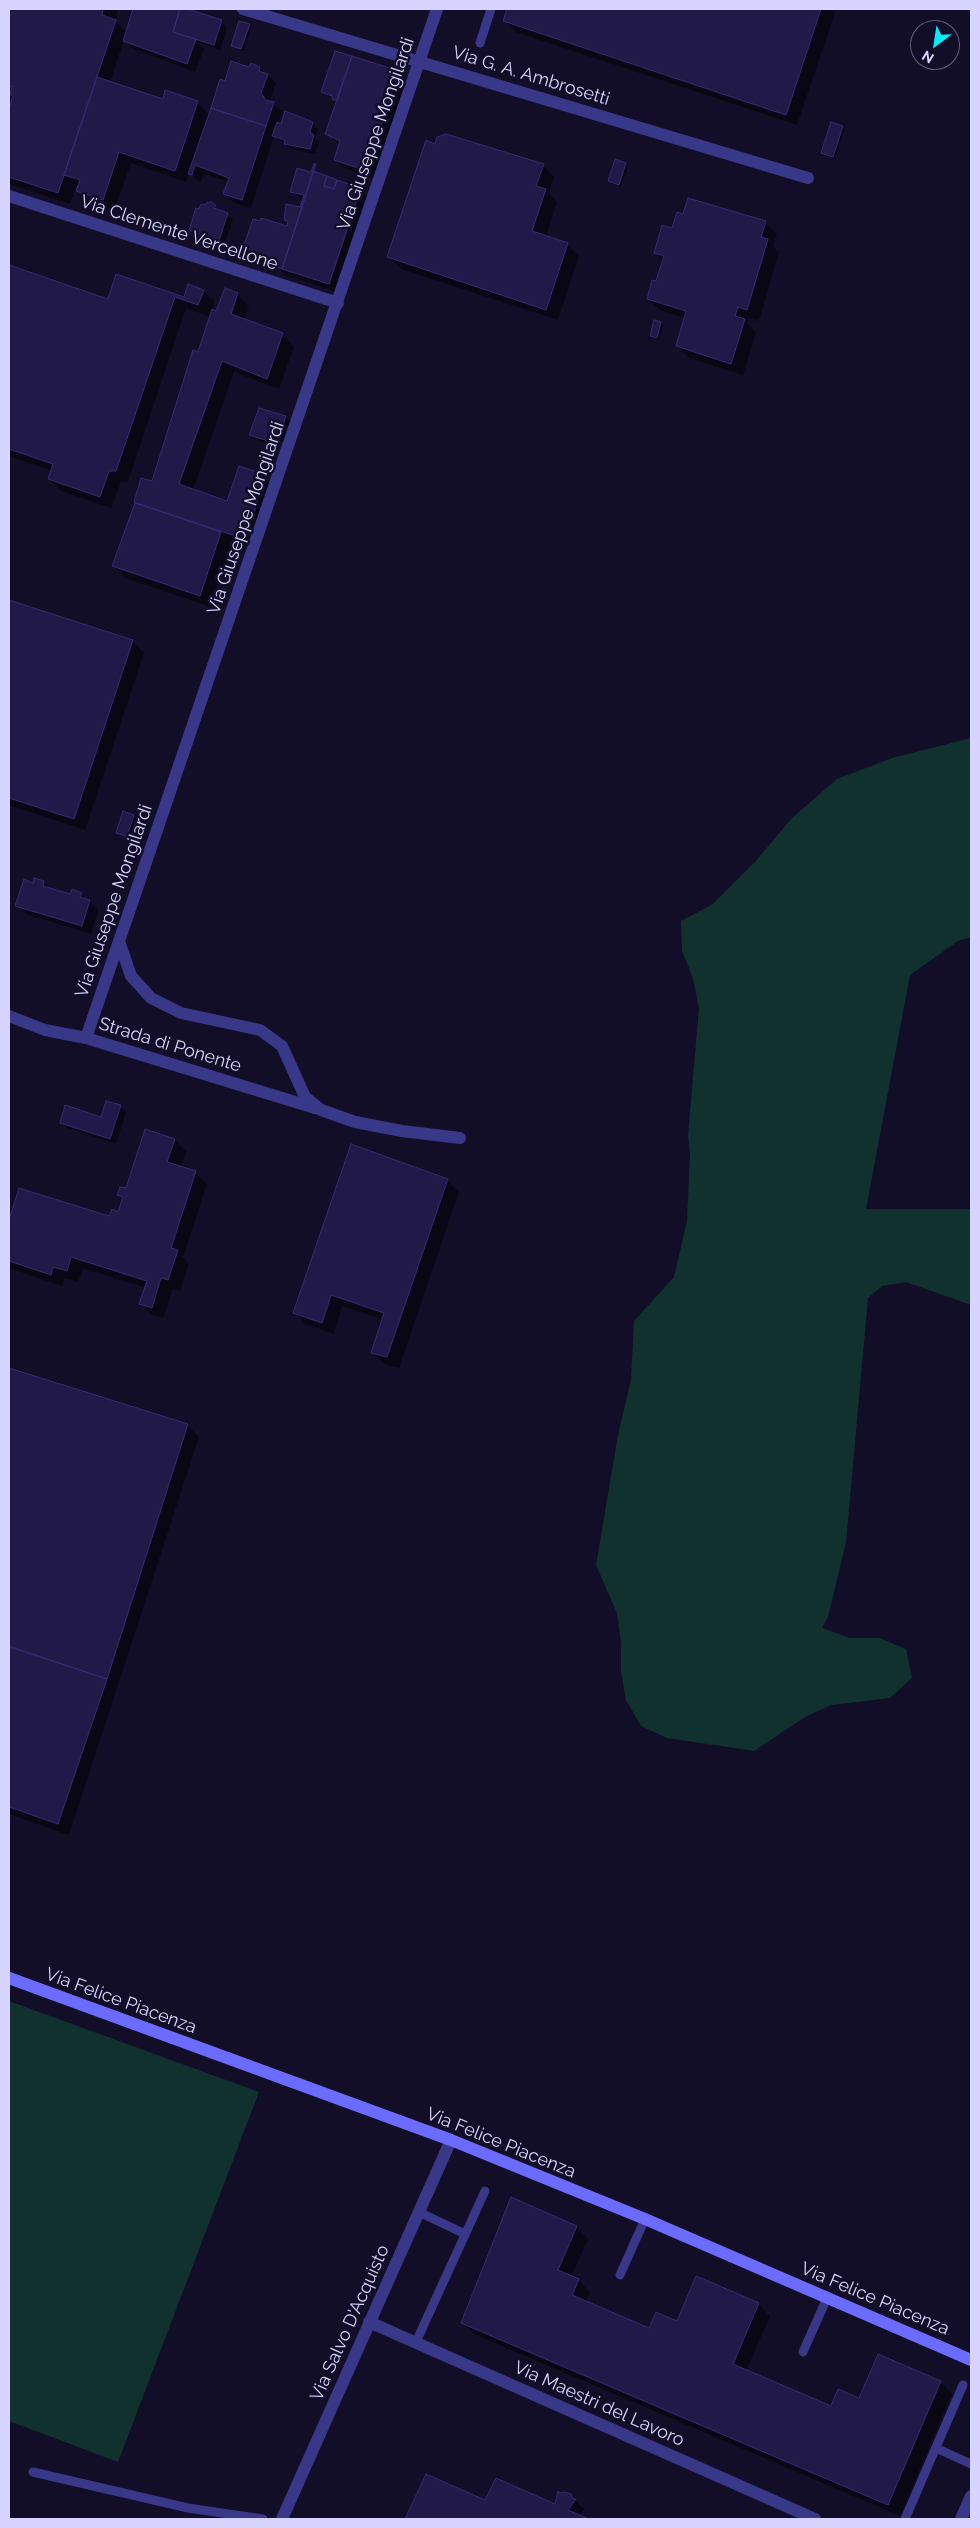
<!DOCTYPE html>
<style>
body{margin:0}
#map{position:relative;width:980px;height:2528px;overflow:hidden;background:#120e27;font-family:Raleway,sans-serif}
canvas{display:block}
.frame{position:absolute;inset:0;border:10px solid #d7d4ff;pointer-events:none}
.north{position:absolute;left:910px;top:20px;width:50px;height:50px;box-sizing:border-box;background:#120e27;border:1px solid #615d7d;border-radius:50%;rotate:211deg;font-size:14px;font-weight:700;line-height:20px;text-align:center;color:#d7d4ff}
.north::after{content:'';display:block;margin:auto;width:18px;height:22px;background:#00edff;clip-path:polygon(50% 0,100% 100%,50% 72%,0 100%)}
</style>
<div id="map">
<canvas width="980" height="2528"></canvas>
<div class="frame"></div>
<div class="north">N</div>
</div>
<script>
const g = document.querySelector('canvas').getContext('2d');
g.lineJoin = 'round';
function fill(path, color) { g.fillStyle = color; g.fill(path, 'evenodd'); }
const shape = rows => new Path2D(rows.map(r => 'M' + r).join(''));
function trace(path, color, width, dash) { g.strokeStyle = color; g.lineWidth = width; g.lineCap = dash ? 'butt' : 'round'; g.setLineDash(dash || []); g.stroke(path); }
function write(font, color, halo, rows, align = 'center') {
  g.font = font + ' Raleway,sans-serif'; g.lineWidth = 5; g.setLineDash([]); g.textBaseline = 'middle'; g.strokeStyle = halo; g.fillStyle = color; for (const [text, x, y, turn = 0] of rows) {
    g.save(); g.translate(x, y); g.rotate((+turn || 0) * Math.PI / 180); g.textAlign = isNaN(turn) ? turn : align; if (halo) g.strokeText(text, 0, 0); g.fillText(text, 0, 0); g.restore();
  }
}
fill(shape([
 [971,738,971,937,958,941,910,975,866,1209,971,1209,971,1305,906,1282,882,1286,868,1298,846,1542,828,1617,822,1628,850,1638,879,1638,906,1649,912,1678,890,1698,831,1705,805,1717,754,1751,667,1738,641,1726,626,1700,621,1672,621,1642,617,1613,596,1565,618,1435,631,1380,634,1321,674,1277,687,1221,690,1154,688,1135,699,1008,693,978,682,951,681,921,713,904,754,863,792,818,837,779,892,758],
 [9,2001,259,2092,118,2462,9,2421]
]), '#11312f');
fill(shape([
 [9,9,118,9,115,21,127,33,135,9,184,9,221,21,227,27,220,50,196,42,204,49,195,72,134,49,124,40,110,82,164,101,197,103,209,114,225,82,250,68,251,65,260,68,276,83,270,102,282,111,278,124,312,123,318,129,315,138,319,142,315,154,291,149,274,136,251,208,234,203,225,194,228,182,204,173,201,183,189,173,186,182,131,163,114,211,89,202,78,191,79,187,76,186,70,204,9,184,9,113,14,96,9,89],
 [509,9,831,9,835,13,797,125,516,32,505,20],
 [249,25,251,27,244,51,235,48,232,46],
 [398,72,407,81,375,179,344,168,335,160,340,145,327,134,337,103,323,92],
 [842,127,845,129,835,158,824,155,822,152],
 [446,135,543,165,554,177,549,194,557,202,546,237,567,244,579,256,558,320,401,269,389,257,436,145],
 [625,164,628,167,621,186,612,183,609,181],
 [360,189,369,198,337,292,286,275,279,269,252,260,244,251,288,228,288,223,285,220,301,209,303,201,292,191],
 [208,203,233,219,222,251,203,245,198,239,198,236,191,230,197,209],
 [684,216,765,222,777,234,773,246,779,252,759,321,749,318,747,323,756,332,743,375,689,358,677,346,685,318,660,310,648,299,657,282,664,261,655,253],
 [9,267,109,301,117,276,185,299,203,291,215,302,212,310,217,312,226,289,238,294,249,306,244,320,282,334,294,346,279,389,234,372,193,490,228,502,262,475,274,487,256,550,233,542,211,607,125,578,114,566,137,503,142,480,152,483,211,317,186,308,128,482,121,482,111,508,61,491,49,479,52,471,9,456],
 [661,323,663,325,659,340,651,335],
 [286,417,291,423,284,442,280,440,277,447,256,440,250,434],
 [9,601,132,641,144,653,85,830,9,805],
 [124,813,136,818,130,838,118,833],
 [44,882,51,889,71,896,81,894,98,910,91,934,26,914,17,905,34,884],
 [120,1106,126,1112,116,1144,67,1128,61,1122,102,1118],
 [174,1140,186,1151,181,1167,195,1172,207,1184,183,1257,189,1263,180,1291,173,1289,163,1318,152,1315,141,1303,146,1288,83,1268,78,1282,65,1278,62,1286,9,1268,9,1224,20,1189,110,1218,119,1213,123,1200,118,1195,127,1190],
 [447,1180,459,1192,399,1368,384,1364,373,1352,383,1320,342,1306,334,1334,306,1324,294,1312],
 [9,1370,187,1425,199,1437,69,1835,9,1814],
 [577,2227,588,2239,571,2277,578,2280,590,2292,585,2302,650,2330,758,2304,770,2316,746,2371,832,2408,940,2382,952,2394,900,2516,474,2334,462,2323],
 [9,2447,11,2449,9,2465],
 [427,2475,486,2502,558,2507,556,2499,558,2493,570,2495,584,2509,579,2516,586,2519,407,2519]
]), '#0007');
const building = shape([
 [9,9,103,9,102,15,116,20,58,193,9,177,9,109,13,96,10,94,12,87,9,86,9,9],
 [133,9,180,9,173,32,196,39,187,64,123,41,133,9],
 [180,9,188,9,222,20,214,45,173,32,180,9],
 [507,9,821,9,786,115,503,21,507,9],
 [239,21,250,24,241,49,231,46,239,21],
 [335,51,352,56,337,101,332,99,332,96,321,92,335,51],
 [352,56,399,71,366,171,334,160,340,141,325,134,352,56],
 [231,61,249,67,251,63,260,67,259,71,268,74,261,93,266,100,274,102,266,126,211,108,220,79,225,81,231,61],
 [97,77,163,99,165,90,198,101,175,171,119,152,103,200,76,191,80,180,64,175,97,77],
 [211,108,266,126,242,200,223,194,229,178,195,165,192,175,188,174,211,108],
 [285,111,313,122,310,132,314,135,310,149,284,144,285,140,272,136,277,122,281,124,285,111],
 [831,122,843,126,833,157,821,153,831,122],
 [446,134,544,164,536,186,546,189,532,231,568,243,546,310,387,257,426,140,435,144,437,137,446,134],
 [615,159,626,163,619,185,608,181,615,159],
 [314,164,316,164,282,269,276,267,276,263,242,251,253,219,260,221,261,218,287,226,288,221,284,220,286,204,300,207,304,195,290,192,297,168,311,172,314,164],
 [313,171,327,176,324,186,334,189,337,180,361,188,329,284,282,269,313,171],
 [327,176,337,180,334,189,324,186,327,176],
 [688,198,766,221,761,237,768,239,747,310,738,307,735,316,745,319,731,364,676,346,686,311,647,299,652,280,656,281,664,256,654,253,662,225,672,228,677,212,683,214,688,198],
 [211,202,216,205,214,208,228,213,217,246,196,240,198,233,189,230,196,208,199,209,201,204,205,205,206,203,211,202],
 [9,265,108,299,116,274,184,297,188,284,204,290,198,305,175,297,116,471,109,471,100,497,48,479,53,464,9,449,9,265],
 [225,288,238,293,231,314,283,333,267,379,222,361,179,484,227,501,239,466,263,474,254,499,258,500,244,539,134,502,141,478,152,481,193,350,198,352,212,309,216,311,225,288],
 [654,320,661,322,657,338,650,336,654,320],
 [259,408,286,416,279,437,274,435,272,442,249,435,259,408],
 [135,503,221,532,200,596,112,566,135,503],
 [9,600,133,640,74,819,9,798,9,600],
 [123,811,134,815,127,836,116,833,123,811],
 [34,878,44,881,43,886,70,894,72,889,82,893,80,897,90,900,82,926,15,906,24,879,33,883,34,878],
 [106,1101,121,1105,110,1139,60,1123,65,1105,101,1117,106,1101],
 [145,1129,175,1139,167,1162,196,1171,171,1248,178,1250,168,1280,161,1278,152,1308,139,1304,147,1281,71,1257,67,1271,53,1267,51,1275,9,1261,9,1220,19,1188,109,1216,112,1209,118,1212,123,1197,117,1195,120,1187,126,1188,145,1129],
 [351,1144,448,1179,387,1357,371,1353,384,1313,331,1295,322,1323,293,1313,351,1144],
 [9,1368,188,1424,107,1679,9,1647,9,1368],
 [9,1646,107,1679,58,1824,9,1807,9,1646],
 [511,2197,577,2226,558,2270,579,2279,572,2295,649,2328,656,2312,677,2321,696,2276,715,2284,759,2303,733,2364,831,2406,838,2389,859,2398,878,2354,941,2381,888,2505,461,2323,511,2197],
 [426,2474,485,2500,496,2478,555,2504,558,2491,560,2493,565,2492,571,2494,573,2499,576,2499,568,2510,589,2519,405,2519,426,2474]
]);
fill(building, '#211948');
trace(building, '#372a75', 1);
trace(shape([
 [480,43,491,9],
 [419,2212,465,2234],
 [620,2275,645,2219],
 [416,2342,485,2191],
 [803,2352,827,2298],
 [936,2448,971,2464],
 [33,2472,188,2508,263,2519],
 [905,2519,963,2385]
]), '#383788', 9);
trace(shape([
 [243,9,808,178],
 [9,196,338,303],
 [119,941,131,976,151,998,181,1013,260,1030,282,1046,305,1097,321,1110,355,1122,402,1131,460,1138],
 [9,1016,45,1030,86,1038,315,1108],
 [86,1038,437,9],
 [369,2322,815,2519],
 [282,2519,451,2140],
 [961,2519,971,2496]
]), '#383788', 12);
trace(shape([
 [9,1978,451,2140,645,2219,971,2360]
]), '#6b6cff', 12);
write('18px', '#d7d4ff', '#120e27', [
 ["Via G. A. Ambrosetti",531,76,17],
 ["Via Giuseppe Mongilardi",376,134,-71],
 ["Via Clemente Vercellone",179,233,18],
 ["Via Giuseppe Mongilardi",246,518,-71],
 ["Via Giuseppe Mongilardi",114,901,-71],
 ["Strada di Ponente",170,1045,17],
 ["Via Felice Piacenza",121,2001,20],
 ["Via Felice Piacenza",501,2143,22],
 ["Via Felice Piacenza",875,2299,23],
 ["Via Salvo D'Acquisto",350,2323,-66],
 ["Via Maestri del Lavoro",599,2404,24]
]);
</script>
